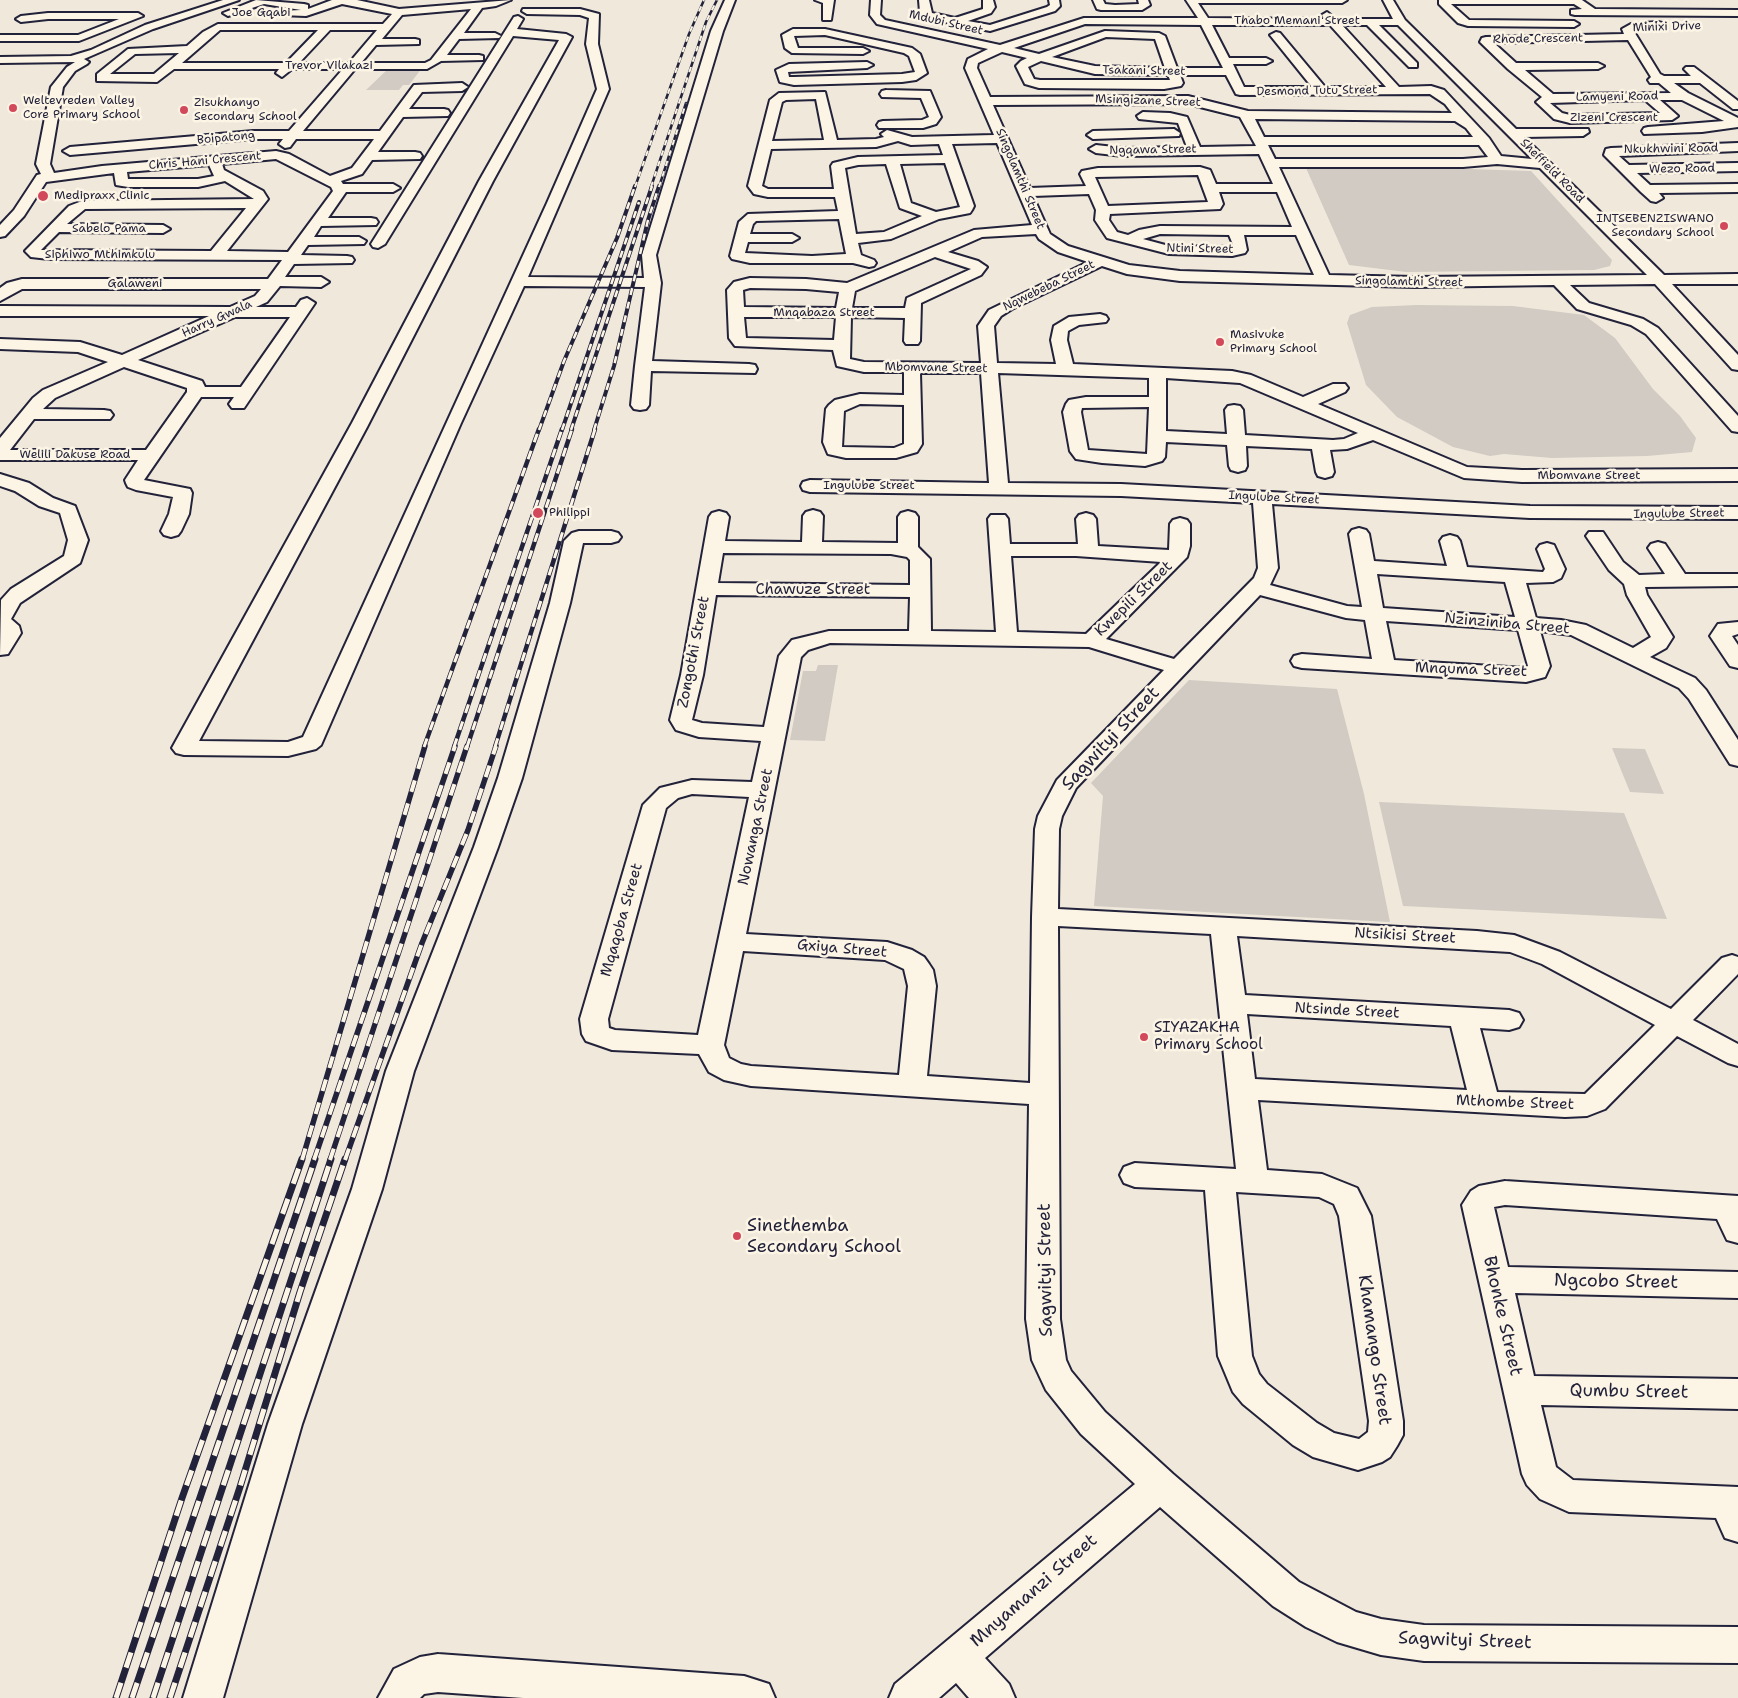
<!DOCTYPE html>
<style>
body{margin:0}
canvas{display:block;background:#efe8db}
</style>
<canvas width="1738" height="1698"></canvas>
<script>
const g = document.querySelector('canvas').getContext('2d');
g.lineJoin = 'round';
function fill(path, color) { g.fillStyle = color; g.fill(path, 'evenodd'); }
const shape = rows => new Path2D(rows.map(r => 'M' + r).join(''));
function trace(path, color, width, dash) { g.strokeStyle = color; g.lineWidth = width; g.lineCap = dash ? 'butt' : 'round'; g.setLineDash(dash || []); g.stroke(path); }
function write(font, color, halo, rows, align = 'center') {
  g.font = font + ' "Shantell Sans",sans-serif'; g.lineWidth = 5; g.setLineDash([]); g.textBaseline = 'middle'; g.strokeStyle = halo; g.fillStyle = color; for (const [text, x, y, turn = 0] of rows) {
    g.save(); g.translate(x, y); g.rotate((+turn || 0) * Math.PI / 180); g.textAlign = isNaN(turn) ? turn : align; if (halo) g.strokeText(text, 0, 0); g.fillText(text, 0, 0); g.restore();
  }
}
fill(shape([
 [389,68,422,68,409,85,403,85,399,90,366,90],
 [1375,166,1531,171,1612,260,1610,266,1594,270,1406,272,1349,265,1306,168],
 [1417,305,1513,306,1584,315,1615,338,1653,389,1680,416,1696,438,1692,452,1647,456,1552,458,1504,454,1490,456,1453,447,1397,417,1366,385,1347,323,1350,315,1372,307],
 [818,665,838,665,825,741,790,740,803,671,816,671],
 [1189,680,1337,689,1364,794,1390,922,1094,906,1103,796,1091,783],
 [1612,748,1645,749,1664,794,1630,792],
 [1379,802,1624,813,1667,919,1403,906]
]), '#d1cbc3');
const minor = shape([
 [223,0,239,0,153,29,84,59,89,62,87,64,75,71,63,87,50,164,54,173,102,166,276,151,289,154,330,176,352,168,374,139,296,139,290,147,285,148,279,144,283,139,253,139,70,155,63,151,70,147,253,131,289,131,343,69,292,69,282,77,276,73,279,69,174,69,157,82,97,81,97,74,128,49,187,46,203,32,218,24,383,24,392,14,342,4,306,16,280,15,280,11,301,10,264,4,228,16,223,13,256,0,304,4,308,5,308,9,332,0,357,0,399,9,511,0,496,6,482,8,464,33,495,33,501,36,499,38,459,39,447,55,479,55,483,56,483,60,441,61,427,69,355,69,303,131,380,131,414,85,462,83,468,87,462,91,422,92,409,109,444,109,448,110,450,113,448,116,403,117,378,152,415,152,420,153,422,156,420,159,372,160,362,174,341,181,343,184,393,184,400,188,393,192,346,192,328,218,371,218,376,219,378,222,376,225,321,226,314,237,359,237,366,241,364,244,308,245,301,255,347,256,352,257,354,260,352,263,294,264,285,277,321,277,329,282,321,287,280,286,267,302,256,307,296,307,301,300,307,298,315,303,244,408,232,408,229,404,234,397,201,397,144,480,190,489,192,493,189,514,181,531,178,535,171,537,164,535,161,531,169,514,173,497,136,490,128,487,126,483,125,480,138,460,0,460,0,438,33,398,43,390,108,362,78,352,0,349,0,339,80,342,122,355,209,316,0,316,0,306,230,307,255,296,261,289,22,289,0,301,0,288,7,283,22,279,268,279,282,260,49,259,31,257,25,251,69,206,82,201,254,199,225,181,198,187,128,187,116,185,114,173,46,182,24,216,5,236,0,237,0,225,14,210,37,175,41,174,36,164,51,87,67,67,75,62,0,63,0,57,71,56,91,50,145,25,223,0],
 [471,9,431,60,425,63,361,63,376,45,419,44,419,40,415,39,382,39,402,15,471,9],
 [220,30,318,30,286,63,182,63,220,30],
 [330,30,377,30,349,63,299,63,330,30],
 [179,53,154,74,110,74,135,54,179,53],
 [276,159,331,187,333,191,288,252,227,251,268,199,263,191,224,170,222,164,276,159],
 [209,165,214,176,198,179,128,179,127,172,209,165],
 [246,208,211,251,41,250,59,232,163,233,170,229,163,225,67,224,85,209,246,208],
 [235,317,290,317,241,387,205,387,202,381,138,360,235,317],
 [124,367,187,388,187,392,146,450,10,450,34,419,110,419,113,415,110,411,104,410,43,409,55,398,124,367],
 [725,0,735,0,723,31,656,255,661,283,652,361,749,364,755,365,757,369,755,373,651,371,649,405,646,409,640,410,634,409,631,405,635,366,645,287,524,286,461,423,321,745,316,749,288,756,184,755,176,753,172,748,352,423,479,181,559,40,513,36,385,244,378,248,373,247,371,244,514,17,518,16,523,19,517,29,566,34,572,37,493,181,367,427,199,741,288,742,303,737,547,203,597,89,586,44,589,18,580,15,527,14,522,11,523,9,580,9,599,14,598,44,609,89,528,277,644,278,642,255,711,31,725,0],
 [815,0,834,0,831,20,823,20,823,3,815,0],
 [871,0,881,0,880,15,885,20,1000,45,1084,18,1198,18,1186,0,1347,0,1342,3,1198,3,1208,18,1324,19,1322,15,1327,12,1336,19,1393,19,1383,0,1393,0,1405,20,1516,129,1588,129,1589,132,1583,136,1524,137,1664,275,1738,274,1738,284,1672,284,1738,355,1738,370,1732,369,1655,284,1570,285,1589,303,1643,319,1658,328,1738,416,1738,432,1732,431,1646,334,1631,325,1577,309,1554,285,1414,287,1180,281,1127,274,1102,266,1012,309,1001,316,994,326,997,363,1056,364,1051,340,1054,326,1069,317,1100,314,1106,316,1108,319,1106,322,1079,325,1068,331,1067,340,1073,364,1232,371,1251,375,1303,397,1333,384,1345,384,1348,388,1345,392,1318,404,1467,467,1522,470,1738,469,1738,481,1522,482,1464,478,1373,440,1347,449,1330,450,1334,472,1332,476,1325,478,1318,476,1316,472,1312,449,1246,446,1247,466,1245,470,1238,472,1231,470,1229,466,1227,445,1166,442,1165,457,1162,461,1145,466,1102,463,1076,459,1070,451,1063,412,1066,404,1069,400,1086,397,1149,397,1149,378,998,373,1008,483,1121,484,1530,506,1738,507,1738,519,1530,518,1272,504,1278,568,1270,585,1347,606,1362,607,1349,534,1352,530,1359,528,1366,530,1369,534,1374,561,1447,566,1440,541,1443,537,1450,535,1457,537,1460,541,1467,567,1543,572,1545,569,1537,549,1540,545,1547,543,1554,545,1565,569,1561,578,1553,582,1526,583,1536,618,1561,620,1586,625,1633,648,1651,637,1627,595,1624,584,1609,570,1586,536,1589,532,1603,532,1623,562,1639,575,1665,574,1648,548,1651,544,1658,542,1665,544,1685,574,1738,574,1738,586,1645,587,1647,595,1673,637,1666,648,1650,657,1695,678,1706,690,1738,740,1738,766,1730,764,1689,699,1679,688,1571,635,1540,631,1550,666,1545,677,1526,682,1302,668,1294,666,1291,661,1294,656,1302,654,1372,659,1365,620,1346,618,1260,595,1076,788,1062,816,1059,829,1058,909,1477,931,1514,935,1560,952,1671,1009,1722,958,1732,955,1738,957,1738,974,1693,1020,1738,1044,1738,1066,1728,1063,1677,1036,1605,1109,1587,1116,1565,1117,1258,1100,1267,1170,1322,1174,1357,1188,1371,1216,1403,1421,1403,1435,1397,1446,1390,1457,1382,1462,1358,1470,1313,1457,1293,1445,1243,1404,1233,1392,1218,1356,1205,1190,1135,1187,1124,1183,1120,1175,1124,1167,1135,1163,1236,1169,1211,934,1058,926,1060,1319,1066,1360,1071,1371,1105,1412,1173,1474,1299,1582,1356,1612,1381,1619,1424,1625,1738,1627,1738,1663,1424,1661,1381,1655,1337,1642,1306,1627,1273,1606,1160,1507,985,1658,1009,1684,1015,1698,969,1698,956,1683,939,1698,889,1698,895,1684,1135,1484,1081,1434,1046,1390,1032,1360,1026,1319,1029,1104,751,1086,724,1080,709,1072,699,1054,612,1050,586,1041,582,1034,580,1019,643,805,660,788,692,780,752,782,761,741,699,737,676,730,670,720,681,675,709,517,712,513,719,511,726,513,729,517,725,541,802,542,803,516,806,512,813,510,820,512,823,516,822,542,898,543,898,517,901,513,908,511,915,513,918,517,918,547,930,559,931,631,996,632,988,519,991,515,1005,515,1008,519,1010,544,1078,544,1076,519,1079,515,1086,513,1093,515,1096,519,1098,546,1169,550,1170,524,1173,520,1180,518,1187,520,1190,524,1190,546,1187,557,1106,639,1174,659,1254,578,1258,568,1253,503,1121,496,810,492,803,490,801,486,803,482,810,480,989,483,981,373,920,373,922,444,917,452,896,458,846,458,828,454,823,442,826,409,829,405,835,400,860,394,904,395,904,372,864,372,837,366,833,350,735,346,729,338,727,290,734,282,750,278,806,279,847,283,974,230,1032,225,997,143,952,144,974,206,972,210,970,213,939,219,891,239,858,243,861,255,874,260,876,263,874,266,869,267,853,263,750,263,732,259,730,256,739,222,748,214,838,211,835,197,768,197,754,194,748,186,770,100,779,93,825,92,837,140,876,139,884,137,881,134,887,130,912,137,994,135,965,68,968,59,988,49,877,24,870,15,871,0],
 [1085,24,1201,25,1223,68,1177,68,1165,36,1159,33,1105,31,1039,54,1014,48,1085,24],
 [1212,25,1330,25,1386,87,1325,87,1280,33,1276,32,1270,35,1312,87,1244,87,1233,64,1266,64,1272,61,1266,58,1229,58,1212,25],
 [1342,25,1367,25,1409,67,1417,67,1417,63,1379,25,1398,25,1532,159,1501,156,1489,138,1444,90,1431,86,1399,87,1342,25],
 [1106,37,1155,39,1165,68,1095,66,1052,57,1106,37],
 [1002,52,1027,58,1021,61,1016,66,1025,84,1039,88,1164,89,1181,86,1183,83,1180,75,1226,75,1236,94,1240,95,1430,94,1445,104,1452,113,1248,111,1188,96,990,97,977,68,978,63,1002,52],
 [1041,61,1095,74,1168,75,1170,80,1040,80,1034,79,1028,67,1041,61],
 [816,99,824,140,772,141,782,102,786,100,816,99],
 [1188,104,1240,117,1256,146,1200,147,1187,117,1170,113,1143,112,1137,116,1139,119,1178,123,1187,147,1123,148,1096,145,1089,149,1096,153,1123,156,1259,154,1273,184,1216,184,1210,170,1200,167,1098,168,1082,171,1080,174,1086,186,1030,188,993,105,1188,104],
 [1255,119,1455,121,1466,128,1473,137,1264,137,1255,119],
 [898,141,911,145,939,144,943,155,858,157,833,163,831,166,834,189,768,189,762,186,771,149,876,147,898,141],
 [1268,145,1479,145,1488,157,1463,159,1275,159,1268,145],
 [945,163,960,207,936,212,911,203,900,164,945,163],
 [886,164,900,208,922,216,884,232,856,234,845,168,858,165,886,164],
 [1497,164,1540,168,1647,275,1414,277,1329,275,1279,167,1463,167,1497,164],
 [1198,175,1208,202,1108,206,1095,177,1198,175],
 [1219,192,1277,192,1292,227,1160,226,1139,230,1128,235,1117,232,1109,220,1110,214,1220,209,1223,204,1219,192],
 [1089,194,1096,210,1095,220,1107,238,1169,254,1232,256,1245,253,1247,250,1244,235,1296,235,1314,275,1180,271,1129,265,1068,246,1050,234,1033,196,1089,194],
 [839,219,846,254,812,256,745,253,748,242,792,242,799,238,792,234,750,234,753,224,756,221,839,219],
 [1036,234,1039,239,1058,252,1088,262,989,310,978,326,981,363,864,362,850,359,851,317,905,318,904,341,906,344,918,344,920,341,921,303,981,275,987,267,978,261,948,252,982,237,1036,234],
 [1160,234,1229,235,1234,247,1169,246,1143,239,1160,234],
 [935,257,971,269,907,298,905,308,852,308,855,291,935,257],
 [750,288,806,289,839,292,836,308,744,307,743,290,750,288],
 [744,317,836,317,834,340,746,338,744,317],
 [1166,378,1240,383,1358,433,1344,439,1333,440,1245,435,1243,410,1240,406,1234,405,1228,406,1225,410,1227,434,1166,431,1166,378],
 [860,404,904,405,904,444,894,448,842,447,844,411,860,404],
 [1149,407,1147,454,1088,450,1081,412,1082,408,1149,407],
 [723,553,891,554,907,557,910,560,910,585,718,583,723,553],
 [1011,556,1076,556,1161,562,1086,634,1017,632,1011,556],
 [1377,574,1505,582,1515,617,1383,608,1377,574],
 [716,595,910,597,909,631,829,631,792,640,779,656,764,727,702,723,692,720,703,675,716,595],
 [1386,621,1518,630,1528,666,1525,668,1394,660,1386,621],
 [830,643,1089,647,1164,670,1057,780,1038,816,1035,829,1032,917,1030,1083,927,1076,936,986,933,970,929,964,924,957,912,950,887,942,746,934,801,657,808,650,830,643],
 [692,794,749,797,698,1035,615,1030,609,1028,608,1019,666,808,678,798,692,794],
 [1237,936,1510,952,1542,964,1655,1025,1585,1094,1497,1092,1480,1028,1509,1030,1519,1027,1523,1020,1519,1013,1509,1010,1245,995,1237,936],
 [743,951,885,960,904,969,908,986,899,1075,751,1066,741,1064,729,1058,724,1045,743,951],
 [1247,1014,1451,1026,1467,1090,1255,1079,1247,1014],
 [1236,1192,1319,1197,1334,1204,1339,1216,1369,1421,1368,1432,1359,1439,1334,1433,1317,1423,1267,1384,1259,1374,1252,1356,1236,1192],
 [919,0,929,0,932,13,955,18,983,9,983,0,993,0,995,7,991,13,968,21,990,25,1047,7,1050,5,1049,0,1059,0,1060,6,1055,11,990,31,924,18,920,12,919,0],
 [1093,0,1103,0,1105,4,1115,5,1139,4,1138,0,1148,0,1150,5,1142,10,1101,10,1097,9,1093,0],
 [1439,0,1582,0,1595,9,1738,10,1738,16,1575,15,1571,14,1571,10,1582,9,1574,4,1451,4,1469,20,1574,21,1579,24,1574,27,1468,26,1458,23,1439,4,1439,0],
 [48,13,138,13,143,16,79,41,0,41,0,35,78,35,119,19,48,19,21,22,16,19,21,16,48,13],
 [1658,22,1662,23,1662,27,1633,30,1660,74,1664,76,1691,76,1684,69,1686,67,1694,67,1738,101,1738,109,1733,109,1700,83,1674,83,1688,93,1738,118,1738,127,1702,132,1644,134,1642,131,1644,128,1648,127,1724,121,1682,100,1660,100,1678,116,1672,120,1570,123,1554,119,1536,102,1542,97,1508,69,1480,42,1482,38,1486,37,1624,34,1622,29,1631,24,1658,22],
 [1628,40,1651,77,1648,80,1650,83,1659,83,1671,93,1553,94,1525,70,1598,69,1604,66,1598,63,1516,63,1494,43,1628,40],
 [1645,100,1660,113,1570,115,1562,113,1550,103,1645,100],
 [793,29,825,29,912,48,920,54,927,73,916,80,902,82,794,85,780,82,776,70,789,64,867,62,873,65,867,68,788,72,789,77,794,77,902,74,915,72,909,56,904,53,825,35,794,36,798,48,863,48,869,51,863,54,792,53,785,48,782,35,793,29],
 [886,90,930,91,941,117,936,124,923,128,879,128,877,125,879,122,883,121,922,120,929,117,921,98,882,97,880,94,882,91,886,90],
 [1174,129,1180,133,1179,136,1093,139,1087,135,1093,131,1174,129],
 [1738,143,1738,151,1619,156,1629,165,1738,163,1738,171,1637,173,1650,185,1738,184,1738,192,1659,193,1663,198,1656,202,1651,201,1641,192,1604,155,1606,149,1611,148,1738,143],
 [0,474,29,483,53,498,75,506,88,540,80,563,20,603,11,619,19,626,21,633,8,654,0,655,1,600,11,589,64,556,68,540,60,513,39,506,15,491,0,486,0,474],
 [579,531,611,531,618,533,621,537,618,541,611,543,583,543,570,603,522,778,498,847,414,1071,382,1189,302,1424,223,1698,183,1698,268,1424,352,1189,386,1071,474,847,498,778,550,603,564,541,572,533,579,531],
 [1738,622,1738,634,1732,636,1738,645,1738,668,1730,666,1710,636,1718,624,1738,622],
 [1505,1181,1738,1196,1738,1243,1727,1240,1717,1219,1505,1205,1494,1207,1508,1267,1738,1272,1738,1298,1515,1293,1534,1376,1738,1379,1738,1409,1541,1405,1556,1467,1573,1480,1738,1487,1738,1542,1725,1538,1716,1518,1569,1512,1540,1499,1527,1485,1522,1474,1462,1205,1471,1191,1479,1186,1505,1181],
 [438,1654,744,1676,769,1684,775,1698,523,1698,438,1692,424,1694,420,1698,378,1698,394,1669,420,1657,438,1654]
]);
trace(minor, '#22223b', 4);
fill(minor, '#fcf5e5');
const railFar4 = shape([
 [635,187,689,34,704,0],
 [651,187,706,22,717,0],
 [659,187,686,103]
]);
const railFar3 = shape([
 [539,430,564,361,617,238,635,186],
 [562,430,639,202],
 [571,430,652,186],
 [594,430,614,366,648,220,659,186]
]);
const railFar2 = shape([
 [424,747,539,429],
 [454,747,562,429],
 [467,747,572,429],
 [495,747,595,429]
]);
const railFar1 = shape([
 [302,1160,425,746],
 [314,1160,455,746],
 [330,1160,467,746],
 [345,1160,422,943,468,830,496,746]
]);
const rail = shape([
 [116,1698,182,1498,302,1159],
 [132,1698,315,1159],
 [153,1698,331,1159],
 [170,1698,240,1487,300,1292,345,1159]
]);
trace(railFar4, '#22223b', 2.5);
trace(railFar3, '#22223b', 4);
trace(railFar2, '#22223b', 4.5);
trace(railFar1, '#22223b', 5.5);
trace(rail, '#22223b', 7);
trace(railFar4, '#fcf5e5', 2, [5.5]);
trace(railFar3, '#fcf5e5', 2.5, [7]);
trace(railFar2, '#fcf5e5', 3, [9]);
trace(railFar1, '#fcf5e5', 4, [12]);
trace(rail, '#fcf5e5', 5, [16]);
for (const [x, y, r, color] of [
 [13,108,5,"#d1495b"],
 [184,110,5,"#d1495b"],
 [43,196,6,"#d1495b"],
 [1724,226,5,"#d1495b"],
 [1220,342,5,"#d1495b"],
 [538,513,6,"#d1495b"],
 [1144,1037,5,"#d1495b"],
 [737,1236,5,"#d1495b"]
]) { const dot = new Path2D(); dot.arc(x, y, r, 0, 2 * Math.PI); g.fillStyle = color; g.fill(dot); trace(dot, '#fcf5e5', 2); }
write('12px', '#22223b', '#fcf5e5', [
 ["Joe Gqabi",261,13],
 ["Thabo Memani Street",1297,21],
 ["Mdubi Street",946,23,13],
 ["Minixi Drive",1667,27,-2],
 ["Rhode Crescent",1538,39,-1],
 ["Trevor Vilakazi",329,66],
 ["Tsakani Street",1144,71,1],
 ["Desmond Tutu Street",1317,91,-1],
 ["Lamyeni Road",1617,97,-1],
 ["Msingizane Street",1148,101,2],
 ["Zizeni Crescent",1614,118],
 ["Boipatong",226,138,-5],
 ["Nkukhwini Road",1671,149,-1],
 ["Ngqawa Street",1153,150,-1],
 ["Chris Hani Crescent",205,161,-5],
 ["Wezo Road",1682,169,-1],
 ["Sheffield Road",1552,171,45],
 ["Singolamthi Street",1020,179,67],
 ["Sabelo Pama",109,229],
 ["Ntini Street",1200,249,1],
 ["Siphiwo Mthimkulu",100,255],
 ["Singolamthi Street",1409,282,1],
 ["Galaweni",135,284],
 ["Nqwebeba Street",1049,286,-26],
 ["Mnqabaza Street",824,313],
 ["Harry Gwala",217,319,-24],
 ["Mbomvane Street",936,368,1],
 ["Welili Dakuse Road",75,455],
 ["Mbomvane Street",1589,476],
 ["Ingulube Street",869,486],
 ["Ingulube Street",1274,498,3],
 ["Ingulube Street",1679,514,-1]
]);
write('12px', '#22223b', '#fcf5e5', [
 ["Weltevreden Valley",23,101],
 ["Core Primary School",23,115],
 ["Zisukhanyo",194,103],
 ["Secondary School",194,117],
 ["Medipraxx Clinic",54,196],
 ["INTSEBENZISWANO",1714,219,"right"],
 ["Secondary School",1714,233,"right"],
 ["Masivuke",1230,335],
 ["Primary School",1230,349],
 ["Philippi",549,513]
], 'left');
write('15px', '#22223b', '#fcf5e5', [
 ["Chawuze Street",813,590],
 ["Kwepili Street",1134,599,-44],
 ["Nzinziniba Street",1507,624,5],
 ["Zongothi Street",694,652,-79],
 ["Mnquma Street",1471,670,2],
 ["Nowanga Street",756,827,-78],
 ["Mqaqoba Street",622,920,-74],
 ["Ntsikisi Street",1405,936,3],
 ["Gxiya Street",842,949,5],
 ["Ntsinde Street",1347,1011,3],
 ["Mthombe Street",1515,1103,2]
]);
write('15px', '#22223b', '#fcf5e5', [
 ["SIYAZAKHA",1154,1028],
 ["Primary School",1154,1045]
], 'left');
write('18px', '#22223b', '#fcf5e5', [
 ["Sagwityi Street",1111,739,-47],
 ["Sagwityi Street",1046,1270,-91],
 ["Ngcobo Street",1616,1282,1],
 ["Bhonke Street",1502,1316,77],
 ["Khamango Street",1374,1350,82],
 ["Qumbu Street",1629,1392,1],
 ["Mnyamanzi Street",1034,1591,-41],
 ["Sagwityi Street",1465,1641,2]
]);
write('18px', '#22223b', '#fcf5e5', [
 ["Sinethemba",747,1226],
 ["Secondary School",747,1247]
], 'left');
</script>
